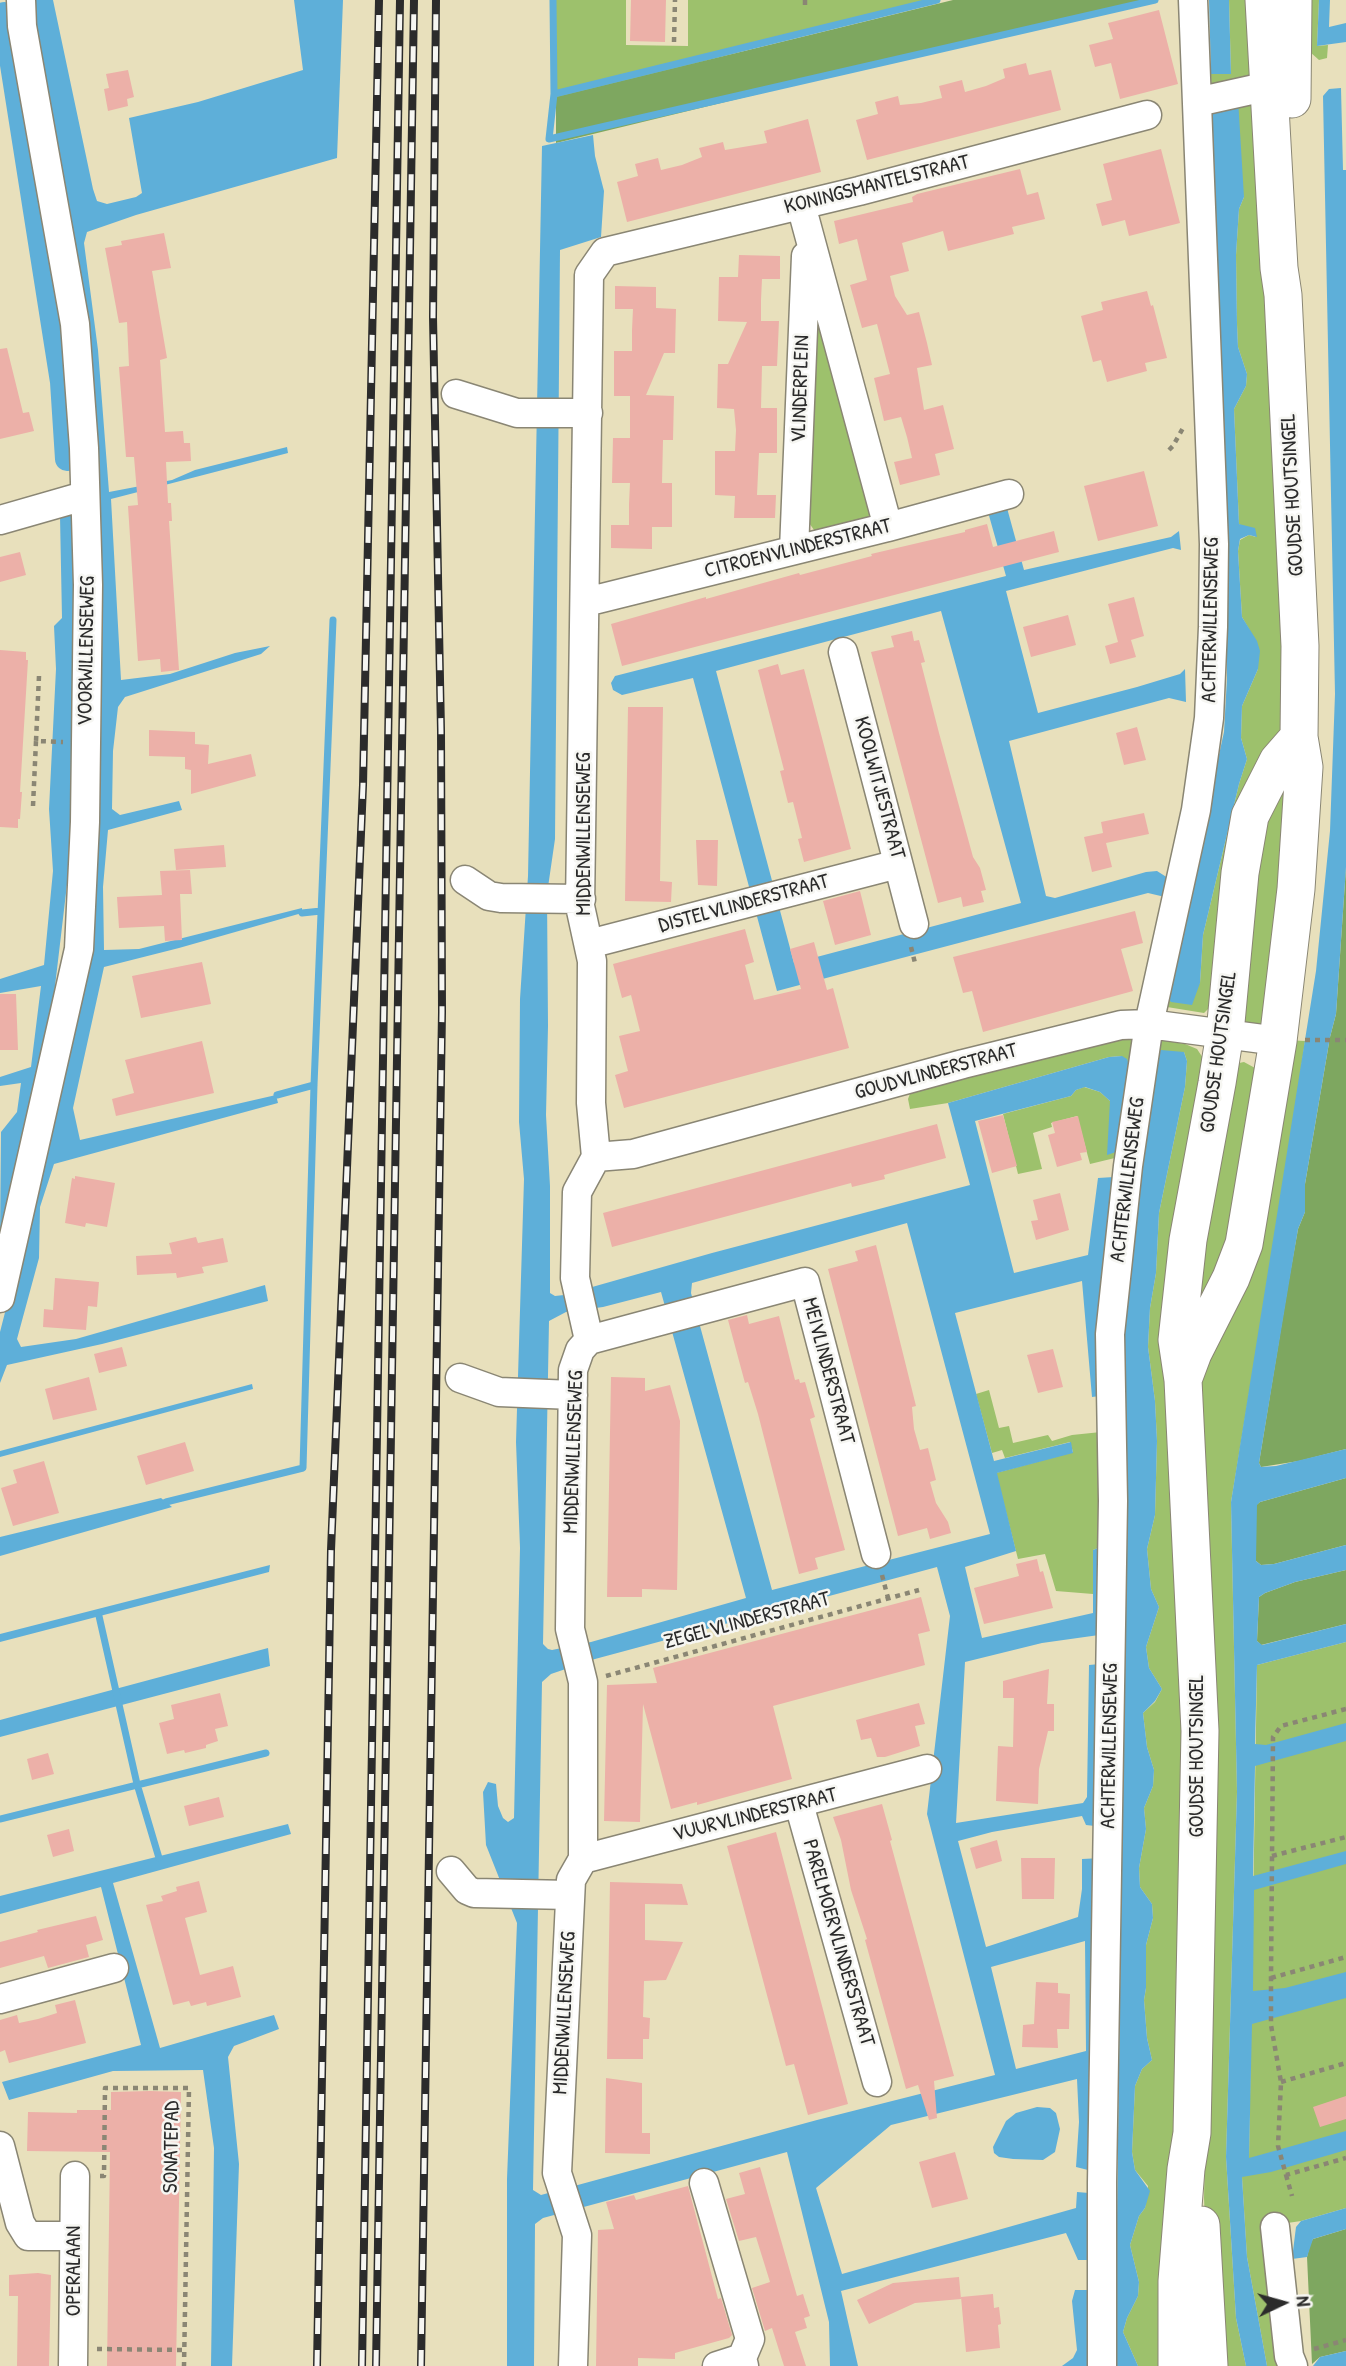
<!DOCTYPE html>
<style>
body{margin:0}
#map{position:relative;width:1346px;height:2366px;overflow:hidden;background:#e8e0bc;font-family:"Patrick Hand",sans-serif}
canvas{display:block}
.north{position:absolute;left:1248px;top:2268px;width:70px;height:70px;-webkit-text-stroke:5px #f6f6f2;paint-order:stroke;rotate:85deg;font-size:19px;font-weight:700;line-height:28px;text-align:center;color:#2b2b2b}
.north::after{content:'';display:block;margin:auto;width:24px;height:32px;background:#2b2b2b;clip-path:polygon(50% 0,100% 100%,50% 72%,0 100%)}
</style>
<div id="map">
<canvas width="1346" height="2366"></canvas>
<div class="north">N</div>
</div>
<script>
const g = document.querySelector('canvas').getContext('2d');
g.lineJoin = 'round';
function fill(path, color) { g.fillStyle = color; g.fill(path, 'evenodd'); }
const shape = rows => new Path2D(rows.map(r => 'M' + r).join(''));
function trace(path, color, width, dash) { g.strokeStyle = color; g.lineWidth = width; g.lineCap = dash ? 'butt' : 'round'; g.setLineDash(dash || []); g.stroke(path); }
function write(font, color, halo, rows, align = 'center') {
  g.font = font + ' "Patrick Hand",sans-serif'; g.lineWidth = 5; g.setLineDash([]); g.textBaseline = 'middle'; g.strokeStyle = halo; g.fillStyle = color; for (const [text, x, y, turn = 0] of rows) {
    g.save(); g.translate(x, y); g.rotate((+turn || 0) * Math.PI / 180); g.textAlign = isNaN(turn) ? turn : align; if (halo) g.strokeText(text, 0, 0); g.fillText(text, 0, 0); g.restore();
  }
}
fill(shape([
 [554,0,626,0,626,45,688,46,688,0,933,0,552,102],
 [1229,0,1251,0,1280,551,1284,721,1215,1002,1204,1013,1167,1007,1164,1000,1200,983,1203,935,1239,784,1247,759,1241,738,1242,706,1258,669,1249,629,1242,617,1238,551,1240,540,1249,535,1256,537,1239,524,1234,409,1246,386,1247,374,1238,347,1237,324,1236,255,1239,209,1244,197,1212,102,1211,74,1231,74],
 [1304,0,1319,0,1317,46,1328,45,1327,58,1319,60,1301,44],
 [815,307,873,511,868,520,826,536,814,530,807,520],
 [1297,770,1266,1020,1257,1025,1250,1024,1243,1021,1259,810],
 [1117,1036,1134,1037,1119,1157,1090,1164,1077,1116,1051,1123,1052,1127,1033,1133,1042,1169,1018,1174,1003,1114,1071,1096,1076,1090,1084,1087,1100,1092,1110,1101,1110,1114,1122,1056,1109,1057,948,1103,910,1109,908,1099,911,1091],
 [1162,1040,1185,1044,1197,1049,1209,1067,1201,1113,1186,1764,1173,2172,1163,2366,1138,2366,1123,2332,1127,2318,1138,2296,1139,2282,1130,2245,1139,2216,1145,2208,1148,2186,1135,2170,1132,2152,1135,2086,1142,2069,1152,2060,1147,2038,1144,2000,1146,1988,1146,1945,1153,1918,1152,1904,1140,1887,1139,1868,1146,1829,1144,1808,1153,1786,1154,1770,1147,1747,1143,1713,1155,1702,1162,1689,1149,1668,1146,1647,1159,1607,1151,1589,1147,1549,1155,1515,1157,1441,1155,1401,1148,1347,1150,1308,1156,1273,1159,1213,1185,1087,1187,1061,1184,1052,1155,1060,1154,1044],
 [1285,1040,1305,1041,1290,1147,1231,1502,1237,1792,1226,2157,1236,2318,1246,2366,1211,2366,1204,2198,1212,1822,1197,1382],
 [1244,1062,1255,1068,1235,1236,1194,1331,1226,1076,1234,1064],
 [989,1390,999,1428,1009,1426,1013,1443,1048,1435,1052,1441,1072,1435,1101,1432,1105,1545,1093,1550,1093,1594,1056,1591,1045,1554,1018,1559,996,1473,1073,1452,1070,1442,1005,1458,1002,1450,992,1453,976,1394],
 [1346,1642,1346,2208,1301,2221,1260,2227,1278,2345,1283,2366,1267,2366,1247,2257,1242,2177,1249,2158,1257,1665]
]), '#9dc16c');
fill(shape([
 [953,0,1146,0,556,143,556,97],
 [1346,867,1346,1449,1299,1461,1261,1467,1259,1463,1288,1285,1298,1229,1305,1212,1305,1184,1330,1037,1336,1014],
 [1346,1478,1346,1545,1274,1564,1261,1565,1256,1561,1256,1505,1260,1502],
 [1346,1570,1346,1624,1261,1645,1257,1641,1259,1597,1265,1593,1295,1582],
 [1346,2229,1346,2351,1320,2357,1312,2364,1307,2257,1310,2244,1313,2239]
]), '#7ea760');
fill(shape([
 [32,0,53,0,93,189,97,201,107,204,136,197,142,193,129,118,198,102,303,70,294,0,343,0,337,158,136,215,87,232,84,243,98,350,109,492,172,480,195,470,287,447,288,453,111,499,121,680,170,674,235,653,270,646,261,654,125,697,118,707,113,751,112,809,120,815,179,801,182,810,108,830,103,887,104,950,139,949,302,908,302,913,179,948,104,967,73,1108,80,1140,276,1095,278,1103,54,1164,40,1207,39,1258,17,1339,21,1347,76,1339,265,1285,268,1301,102,1344,7,1365,0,1383,0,1332,49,1140,98,735],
 [1209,0,1229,0,1231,74,1211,74],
 [1319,0,1330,0,1329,27,1346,23,1346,42,1317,46],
 [1341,88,1343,170,1346,170,1346,867,1336,1014,1330,1037,1305,1184,1305,1212,1298,1229,1259,1463,1261,1467,1276,1466,1346,1449,1346,1478,1260,1502,1257,1505,1256,1561,1261,1565,1274,1564,1346,1545,1346,1570,1295,1582,1265,1593,1259,1597,1257,1641,1262,1645,1346,1624,1346,1642,1257,1665,1255,1744,1266,1745,1346,1723,1346,1741,1255,1766,1253,1876,1346,1851,1346,1864,1254,1890,1253,1991,1285,1988,1346,1972,1346,1998,1252,2024,1249,2158,1346,2131,1346,2150,1271,2172,1242,2177,1247,2257,1267,2366,1246,2366,1236,2318,1226,2157,1237,1792,1231,1502,1316,971,1330,831,1335,694,1323,96,1329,89],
 [1238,99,1244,197,1239,209,1236,255,1237,324,1238,347,1247,374,1246,386,1234,409,1239,524,1255,528,1257,537,1249,535,1240,539,1238,551,1242,617,1257,641,1260,651,1258,669,1242,706,1241,738,1247,759,1239,784,1203,935,1200,983,1192,1005,1171,1002,1166,996,1224,732,1227,678,1212,102],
 [593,135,595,156,604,191,601,237,560,250,555,839,547,894,548,1026,546,1115,550,1186,550,1293,555,1296,564,1295,712,1253,970,1185,948,1103,1109,1057,1122,1056,1127,1059,1129,1065,1119,1151,1107,1155,1110,1101,1100,1092,1085,1087,1076,1090,1071,1096,975,1121,1014,1273,1088,1255,1098,1178,1114,1177,1100,1396,1092,1397,1082,1281,955,1313,994,1461,1071,1442,1073,1453,997,1473,1016,1551,965,1567,982,1638,1093,1613,1093,1550,1105,1545,1099,1635,1042,1643,965,1662,956,1823,1083,1803,1087,1797,1089,1665,1100,1664,1095,1826,1086,1825,1082,1816,992,1832,958,1841,986,1947,1078,1917,1082,1889,1082,1859,1102,1858,1096,2163,1088,2170,1076,2167,1079,2122,1077,2079,891,2125,816,2188,842,2274,1076,2208,1077,2192,1089,2193,1091,2260,1078,2260,1066,2233,841,2291,858,2366,830,2366,829,2322,787,2152,543,2218,535,2224,534,2366,507,2366,507,2179,517,1923,486,1845,483,1792,488,1782,496,1784,498,1806,503,1818,508,1822,514,1818,520,1548,516,1442,524,1179,519,1122,520,999,528,876,542,146],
 [907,1223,990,1534,772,1590,691,1293,692,1283],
 [661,1292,746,1598,591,1642,552,1650,548,1649,543,1644,549,1321,566,1312,603,1307],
 [937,1567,950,1616,927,1814,995,2075,817,2120,541,2195,533,2190,542,1682,551,1674,595,1659],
 [1085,1941,1086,2051,1016,2069,991,1967],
 [1007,508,1024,570,1171,537,1179,531,1181,550,1173,548,1006,591,1038,713,1137,687,1180,674,1185,669,1186,702,1169,698,1009,741,1046,896,1055,898,1146,872,1157,871,1168,878,1165,897,1148,893,777,991,693,678,622,695,613,690,611,683,615,676,1006,576,988,512],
 [941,611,1021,903,794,963,716,671],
 [77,511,76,737,68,876,49,1037,0,1239,1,1132,17,1112,21,1083,0,1086,0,1077,31,1067,41,986,0,993,0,979,44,965,53,871,49,809,56,669,54,626,62,618,60,516],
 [1161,1050,1184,1052,1187,1061,1185,1087,1159,1213,1156,1273,1150,1308,1148,1347,1155,1401,1157,1441,1155,1515,1147,1549,1151,1589,1159,1607,1146,1647,1149,1668,1162,1689,1155,1701,1143,1713,1147,1747,1154,1770,1153,1786,1144,1808,1146,1829,1139,1868,1140,1887,1152,1904,1153,1918,1146,1945,1146,1988,1144,2000,1147,2038,1152,2060,1142,2069,1135,2086,1132,2152,1135,2170,1150,2191,1145,2208,1139,2216,1130,2245,1139,2282,1138,2296,1127,2318,1123,2332,1138,2366,1115,2366,1125,1614,1120,1332,1155,1060],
 [252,1384,253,1389,0,1457,0,1451],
 [161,1498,172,1507,0,1556,0,1537],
 [270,1565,269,1572,0,1642,0,1634],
 [268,1648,270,1666,0,1737,0,1720],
 [288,1824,291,1834,113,1883,160,2048,274,2015,279,2029,234,2046,228,2057,239,2164,232,2366,211,2366,214,2148,203,2070,113,2071,9,2100,2,2082,141,2045,101,1887,0,1914,0,1896],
 [1037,2107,1050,2108,1056,2113,1060,2129,1055,2152,1043,2160,1013,2159,999,2157,994,2153,993,2147,1006,2121,1016,2113],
 [1346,2208,1346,2229,1313,2239,1307,2257,1292,2259,1296,2227,1301,2221],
 [1075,2290,1089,2290,1093,2366,1062,2366,1073,2358,1077,2350,1072,2301],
 [1346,2351,1346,2366,1313,2366,1320,2357]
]), '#5eafd9');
trace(shape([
 [553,0,554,94],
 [937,0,554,94,549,139,1155,0],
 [302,913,321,911],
 [277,1095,314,1085],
 [166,1502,303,1468,314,1085,333,620],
 [99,1616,137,1784,159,1858],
 [0,1819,266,1753]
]), '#5eafd9', 7);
trace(shape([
 [4,14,62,382,67,459]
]), '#5eafd9', 24);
fill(shape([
 [631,0,666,0,665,42,630,41],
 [1159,10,1178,84,1120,99,1111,63,1095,67,1089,45,1113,39,1108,23],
 [1026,63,1029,75,1051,70,1061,110,867,160,856,120,878,114,875,102,898,96,900,105,921,103,942,98,939,86,962,80,965,92,986,86,1005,78,1003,69],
 [128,70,134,97,127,99,128,106,108,111,104,89,109,88,106,74],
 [808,119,821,172,627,222,617,182,638,176,635,164,658,158,661,170,682,165,702,157,699,148,723,142,725,150,767,143,764,131],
 [1161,149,1180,223,1129,236,1125,220,1102,226,1096,204,1112,200,1103,164],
 [1020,169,1027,195,1038,192,1045,219,1012,227,1014,234,948,251,943,231,902,243,909,271,890,276,895,296,907,315,919,312,927,343,932,365,917,368,924,410,943,405,954,449,935,454,940,475,900,485,894,462,912,458,907,437,901,417,884,421,874,378,890,374,877,324,862,328,850,285,867,280,862,260,857,239,839,244,834,221,913,202,912,197,917,194],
 [164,233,171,268,152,271,167,358,160,360,165,432,183,431,184,443,190,443,191,461,166,462,168,503,171,503,172,521,169,521,179,670,161,672,160,659,138,661,128,506,138,505,134,457,126,457,119,367,129,366,127,322,119,323,105,248,122,245,121,241],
 [739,255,780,256,780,279,762,279,761,300,761,321,779,321,777,366,762,366,761,408,777,408,777,453,759,453,757,495,776,495,775,518,734,518,735,496,715,495,715,451,735,451,736,430,734,409,717,408,718,364,728,364,747,322,718,321,719,277,738,277],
 [615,286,656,287,656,308,676,309,675,353,664,353,646,395,674,396,673,440,663,440,662,483,672,483,672,527,652,527,652,549,611,548,611,525,629,525,629,504,630,483,612,483,613,438,630,438,630,396,614,396,614,351,632,351,632,330,633,309,615,309],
 [1147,291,1151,306,1153,305,1167,358,1145,363,1147,371,1107,382,1101,360,1093,362,1081,316,1103,310,1101,302],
 [7,348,23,413,29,412,34,431,0,439,0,349],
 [1144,471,1158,526,1098,541,1084,486],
 [987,524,993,547,1054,531,1059,552,622,666,611,624,706,597,706,599,799,573,800,575,872,556,871,554,965,532,965,530],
 [20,552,26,575,0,582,0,557],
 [1134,597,1144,636,1131,640,1136,657,1110,664,1105,646,1118,642,1108,604],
 [1068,615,1076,645,1031,657,1023,627],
 [912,631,914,641,919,640,925,662,921,663,939,733,973,857,980,868,986,890,981,891,984,902,963,907,961,897,938,903,871,652,894,647,891,636],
 [0,650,26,652,26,660,28,660,20,792,22,792,20,819,18,819,18,828,0,827],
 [778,664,781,675,804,669,851,849,804,862,798,839,802,838,793,802,788,803,780,771,784,770,758,670],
 [628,707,663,707,660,881,672,882,671,902,625,901],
 [1137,727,1146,760,1124,765,1116,733],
 [149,730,195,732,195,744,209,745,208,764,251,754,256,776,191,794,191,770,185,769,185,757,149,756],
 [1144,813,1149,834,1106,843,1112,867,1092,872,1084,837,1103,833,1101,822],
 [696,840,718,840,717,886,698,885],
 [224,845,226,867,176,870,174,849],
 [190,870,192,894,180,894,182,940,165,941,164,926,119,928,117,897,162,895,160,871],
 [860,891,871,935,835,945,823,901],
 [1135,911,1143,943,1121,949,1133,991,983,1032,972,991,963,993,953,957],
 [745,929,754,962,745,965,754,1000,801,989,790,949,814,942,827,990,833,988,849,1048,624,1108,615,1075,628,1071,619,1036,640,1031,631,995,622,998,613,964],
 [202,962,211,1004,141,1018,132,976],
 [0,994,16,994,18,1050,0,1050],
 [202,1041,214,1093,116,1116,112,1099,134,1093,125,1060],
 [1003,1115,1017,1166,992,1173,978,1121],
 [1078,1116,1087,1152,1080,1153,1082,1160,1057,1167,1048,1135,1055,1133,1052,1122],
 [937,1124,946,1158,884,1175,885,1179,852,1187,851,1183,612,1247,603,1213],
 [75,1176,115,1183,107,1227,86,1223,85,1227,65,1223,72,1178,75,1179],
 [1060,1193,1069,1230,1036,1240,1031,1221,1038,1220,1033,1200],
 [196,1237,198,1243,223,1238,228,1262,202,1267,204,1273,177,1278,176,1273,137,1275,136,1256,172,1254,169,1243],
 [876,1245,916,1406,912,1407,914,1429,920,1450,928,1448,936,1480,930,1482,936,1503,948,1522,951,1533,930,1539,927,1528,898,1536,828,1269,858,1261,855,1251],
 [55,1278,99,1282,97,1307,88,1306,86,1330,43,1327,44,1309,53,1310],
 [747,1315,749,1324,779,1316,795,1380,799,1379,800,1383,805,1382,815,1417,810,1419,845,1550,815,1558,818,1569,799,1574,758,1414,748,1382,745,1383,728,1320],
 [122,1347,127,1366,99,1373,94,1354],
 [1053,1349,1063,1387,1038,1393,1027,1355],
 [89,1377,97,1410,53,1420,45,1389],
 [611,1377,645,1378,645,1391,670,1385,680,1421,677,1590,642,1589,642,1597,607,1597],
 [185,1442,194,1471,146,1485,137,1456],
 [44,1461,59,1513,13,1526,1,1488,17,1483,13,1470],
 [1037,1559,1040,1572,1043,1571,1053,1608,984,1624,974,1588,1019,1576,1016,1564],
 [921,1597,930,1631,918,1634,925,1665,773,1706,792,1779,697,1805,697,1802,671,1809,643,1704,640,1822,604,1821,607,1685,657,1683,653,1668],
 [1049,1669,1047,1704,1054,1704,1054,1731,1048,1731,1039,1769,1038,1804,996,1801,998,1746,1013,1747,1014,1698,1003,1698,1003,1681],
 [220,1693,228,1726,215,1729,218,1741,206,1745,206,1748,185,1753,184,1750,167,1754,159,1723,174,1719,171,1705],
 [919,1703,925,1724,915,1726,920,1746,885,1757,877,1757,871,1738,861,1740,856,1720],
 [48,1753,54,1774,32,1780,27,1759],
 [219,1797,224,1817,189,1826,184,1806],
 [882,1804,892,1840,890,1841,954,2076,934,2081,937,2118,929,2120,918,2085,906,2089,865,1940,867,1939,851,1890,841,1840,833,1817],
 [69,1829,74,1851,53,1857,47,1835],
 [776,1832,848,2104,808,2115,794,2064,786,2066,727,1846],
 [997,1840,1002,1861,976,1869,970,1848],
 [1021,1858,1055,1858,1054,1899,1022,1899],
 [199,1881,207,1912,185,1918,200,1975,233,1966,241,1997,207,2006,206,2002,191,2006,189,2001,173,2005,146,1905,163,1901,161,1896,177,1891,176,1887],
 [610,1882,682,1884,688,1905,645,1904,645,1940,683,1942,666,1980,644,1981,643,2017,650,2018,649,2039,643,2039,643,2059,607,2059],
 [96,1916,103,1940,86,1945,89,1957,48,1968,44,1956,0,1968,0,1942,38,1932,37,1930],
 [1036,1982,1058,1983,1058,1993,1070,1994,1069,2029,1057,2029,1058,2048,1022,2047,1023,2025,1034,2024],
 [75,2000,86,2043,9,2063,5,2050,0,2052,0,2020,17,2015,19,2023,38,2019,57,2013,55,2005],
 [606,2078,642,2083,642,2133,650,2133,650,2154,605,2153],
 [150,2091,181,2092,176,2366,107,2366,110,2152,27,2151,28,2112,77,2113,77,2110,111,2110,111,2092],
 [1346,2096,1346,2119,1320,2127,1313,2107],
 [955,2152,968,2199,932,2208,919,2162],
 [760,2167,797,2296,803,2294,810,2316,804,2318,807,2328,795,2332,806,2366,784,2366,772,2328,765,2331,752,2288,770,2282,756,2237,739,2241,726,2199,745,2194,739,2173],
 [688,2186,718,2299,721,2298,732,2335,729,2338,675,2353,675,2359,638,2358,638,2366,596,2366,598,2230,614,2229,606,2202,634,2195,636,2200],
 [38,2273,51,2275,49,2366,17,2366,18,2296,9,2296,9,2275],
 [959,2277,961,2299,915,2303,869,2324,857,2300,893,2283],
 [993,2294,994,2308,999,2307,1001,2324,998,2325,1000,2348,966,2352,961,2297]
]), '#ecb0a8');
const minor = shape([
 [1197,102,1269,86],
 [801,205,888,527],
 [456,394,517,413,588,413],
 [0,520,84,496],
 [794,550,806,256],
 [586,602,888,527,1009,494],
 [843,652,914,924],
 [465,880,489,896,501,898,581,899],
 [589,944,898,864],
 [596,1157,633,1154,963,1064,1121,1025,1149,1024,1278,1041],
 [0,1298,79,949,85,822,88,585,84,448,75,324,22,26,21,0],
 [589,1340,805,1282,876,1554],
 [460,1378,499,1392,573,1395],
 [799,1804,877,2082],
 [583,1859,927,1769],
 [451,1871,467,1890,474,1893,570,1895],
 [0,1999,114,1968],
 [0,2146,20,2223,28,2236,74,2236],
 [704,2183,750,2339,742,2358,744,2366],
 [1275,2227,1289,2356,1293,2366],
 [73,2366,75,2176],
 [573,2366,577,2235,557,2173,571,1880,583,1859,583,1682,570,1629,573,1370,580,1350,589,1340,575,1278,577,1192,596,1157,591,1103,592,961,580,906,589,275,605,252,859,191,1147,115],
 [717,2366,742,2358],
 [1102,2366,1102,2182,1113,1501,1110,1334,1128,1166,1149,1024,1196,810,1209,718,1213,627,1214,544,1193,0]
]);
const major = shape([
 [1292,99,1293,0],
 [1184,1377,1193,1353,1231,1278,1244,1244,1278,1041,1296,889,1304,767,1299,737,1300,646,1283,295,1279,268,1264,0],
 [1201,2225,1209,2366],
 [1177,2366,1177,2281,1186,2169,1192,2133,1200,1731,1183,1380,1177,1340,1188,1240,1217,1083,1225,1033,1240,873,1250,816,1278,761,1299,737]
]);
trace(minor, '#8a8674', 31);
trace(major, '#8a8674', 39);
trace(shape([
 [805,0,805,7],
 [674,42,675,0],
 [1169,450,1173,446,1183,428],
 [39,676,36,741,63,742],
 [33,806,36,741],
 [911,947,915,963],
 [1305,1040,1346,1040],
 [882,1575,888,1598],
 [606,1676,919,1590],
 [1346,1709,1281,1726,1273,1737,1271,1978,1271,2025,1281,2082,1278,2146,1286,2175,1346,2158],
 [1272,1856,1346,1837],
 [1271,1978,1346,1957],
 [1281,2082,1346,2063],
 [1286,2175,1292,2196],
 [100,2176,104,2176,105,2088,189,2088,184,2366],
 [97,2349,184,2350],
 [1314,2349,1346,2340]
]), '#8a8674', 4.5, [5, 5]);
trace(minor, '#fff', 28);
trace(major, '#fff', 37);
const rail = shape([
 [317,2366,331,1550,363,785,379,0],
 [362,2366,400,0],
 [376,2366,414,0],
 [421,2366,442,1012,441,731,433,317,436,0]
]);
trace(rail, '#2b2b2b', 8);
trace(rail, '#f6f6f2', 5, [16]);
write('21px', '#2b2b2b', '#f6f6f2', [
 ["KONINGSMANTELSTRAAT",877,185,-14],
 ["VLINDERPLEIN",801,389,-88],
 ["GOUDSE HOUTSINGEL",1293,495,-93],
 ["CITROENVLINDERSTRAAT",798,549,-14],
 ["ACHTERWILLENSEWEG",1211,620,-89],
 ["VOORWILLENSEWEG",87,651,-89],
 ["KOOLWITJESTRAAT",879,788,75],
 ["MIDDENWILLENSEWEG",584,834,-90],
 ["DISTELVLINDERSTRAAT",744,904,-15],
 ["GOUDSE HOUTSINGEL",1219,1052,-82],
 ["GOUDVLINDERSTRAAT",936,1072,-15],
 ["ACHTERWILLENSEWEG",1128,1180,-83],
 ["MEIVLINDERSTRAAT",828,1371,75],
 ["MIDDENWILLENSEWEG",574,1452,-88],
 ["ZEGELVLINDERSTRAAT",747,1621,-15],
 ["ACHTERWILLENSEWEG",1110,1746,-89],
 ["GOUDSE HOUTSINGEL",1197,1756,-90],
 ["VUURVLINDERSTRAAT",755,1815,-14],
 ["PARELMOERVLINDERSTRAAT",838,1943,74],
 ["MIDDENWILLENSEWEG",565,2013,-87],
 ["SONATEPAD",172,2147,-89],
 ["OPERALAAN",74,2271,-90]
]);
</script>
